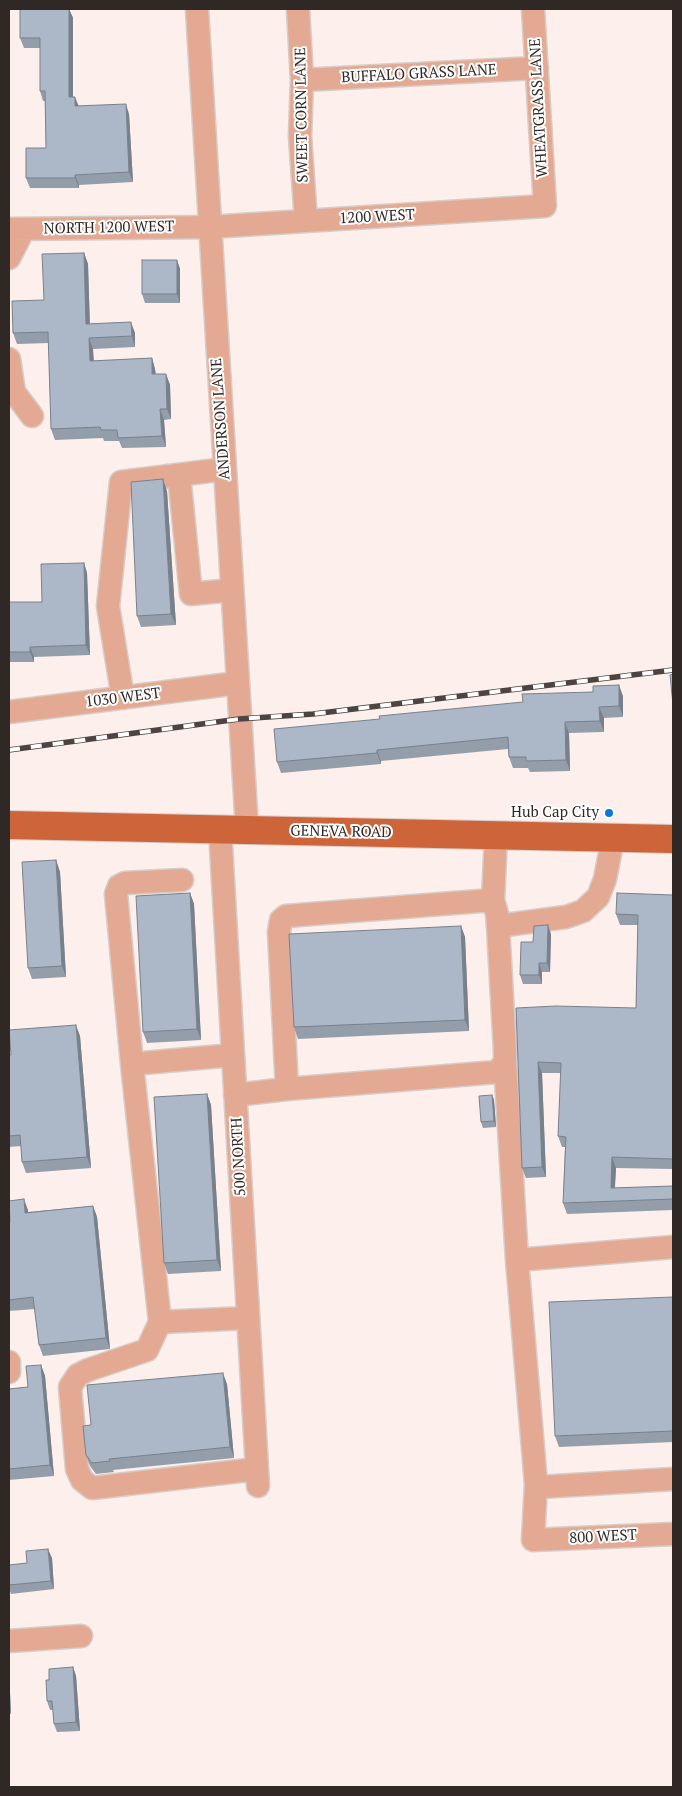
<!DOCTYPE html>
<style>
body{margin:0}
#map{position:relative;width:682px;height:1796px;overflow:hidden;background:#fdf0ec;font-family:"PT Serif",serif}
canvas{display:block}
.frame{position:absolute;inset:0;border:10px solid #302825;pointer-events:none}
</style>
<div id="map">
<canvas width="682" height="1796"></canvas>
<div class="frame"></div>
</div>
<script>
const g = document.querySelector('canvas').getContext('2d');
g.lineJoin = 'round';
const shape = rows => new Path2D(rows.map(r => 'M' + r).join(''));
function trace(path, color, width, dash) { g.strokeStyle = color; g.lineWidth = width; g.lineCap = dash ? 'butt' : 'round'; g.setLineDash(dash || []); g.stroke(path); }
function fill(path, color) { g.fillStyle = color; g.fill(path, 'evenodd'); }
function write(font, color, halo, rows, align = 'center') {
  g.font = font + ' "PT Serif",serif'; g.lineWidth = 4; g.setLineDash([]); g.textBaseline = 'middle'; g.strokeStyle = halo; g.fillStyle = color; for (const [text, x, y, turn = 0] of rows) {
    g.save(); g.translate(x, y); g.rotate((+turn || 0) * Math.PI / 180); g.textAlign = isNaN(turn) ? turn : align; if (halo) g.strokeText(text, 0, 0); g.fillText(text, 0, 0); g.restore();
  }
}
const minor = shape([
 [197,9,247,829],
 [298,9,302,80,300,136,306,221],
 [302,80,537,68],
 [9,229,209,227,545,206,533,9],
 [9,258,24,229],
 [9,359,14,392,32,416],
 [179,475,191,594,232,590],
 [123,698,108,606,121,482,225,469],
 [9,712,238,683],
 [220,829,258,1486],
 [493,900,496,835],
 [233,1055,132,1064,160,1322,248,1318],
 [505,1062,517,1260],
 [132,1064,116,894,119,886,125,883,182,880],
 [287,1089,497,1072,505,1062,505,1051,498,926],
 [235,1095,287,1089,279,932,281,920,286,916,493,900,497,914,498,926,566,917,583,911,598,897,605,879,613,838],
 [673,1247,517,1260,536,1484,540,1487,673,1479],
 [160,1322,147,1350,88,1370,78,1375,70,1387,77,1469,82,1480,92,1488,257,1469],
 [9,1362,9,1372],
 [536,1484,533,1540,673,1534],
 [9,1641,81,1636]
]);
const major = shape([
 [9,825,673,839]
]);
trace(minor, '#d8ccc8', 25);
trace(major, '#d8ccc8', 30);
trace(minor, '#e4a992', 22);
trace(major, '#ce6439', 28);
const rail = shape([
 [9,750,239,719,313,714,673,670]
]);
trace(rail, '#4d4441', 5.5);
trace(rail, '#fff', 4, [11]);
fill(shape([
 [69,9,73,18,73,97,79,106,129,114,133,182,79,185,79,188,30,188,26,178,46,148,45,101,43,101,40,91,40,48,24,48,20,38],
 [84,253,88,264,90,324,135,333,135,347,93,349,94,361,152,358,155,369,156,374,166,374,170,385,171,419,164,420,166,447,122,448,119,441,104,441,103,438,55,440,51,429,49,343,17,344,13,333,44,300],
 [177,260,180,269,180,303,145,303,142,294],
 [167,491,176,625,141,627,137,616],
 [84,563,87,573,90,655,34,657,34,662,9,662,9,602,42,602],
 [623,696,623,717,604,718,604,732,569,733,570,771,530,772,528,768,513,768,509,757,508,749,381,761,381,764,281,773,277,762],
 [56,860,60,872,66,977,32,979,28,968],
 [190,893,194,904,201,1040,147,1043,143,1032],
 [673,895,673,1169,616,1168,615,1188,673,1186,673,1210,567,1214,563,1203,565,1147,562,1147,558,1136,561,1073,542,1073,546,1177,526,1178,522,1168,516,1008,636,1008,638,925,620,925,616,914],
 [461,926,465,937,469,1031,298,1039,294,1027],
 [551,934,550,972,542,972,542,984,523,984,520,975,533,942],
 [80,1036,91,1168,26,1173,22,1162,21,1146,9,1147,9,1055],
 [207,1094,211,1105,221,1271,168,1274,164,1263],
 [492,1095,494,1100,496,1127,483,1128,481,1122],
 [93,1206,97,1217,110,1349,43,1356,39,1345,35,1309,9,1311,9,1222,10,1222,28,1210,28,1212],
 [673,1297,673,1442,559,1447,555,1436],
 [41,1365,45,1376,54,1476,9,1480,9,1389,28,1387],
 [227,1384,234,1458,113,1470,114,1472,96,1474,90,1466,86,1455,91,1425],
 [52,1558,54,1589,11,1594,9,1588,9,1565,27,1563],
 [73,1667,76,1676,80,1731,57,1732,54,1724,53,1710,50,1710,47,1701,49,1680],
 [9,1689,10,1693,11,1714,9,1714]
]), '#949eab');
fill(shape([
 [69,9,73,18,73,107,69,97],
 [75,97,79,107,75,106],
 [126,104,129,114,133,182,129,172],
 [75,175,79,185,79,188,75,178],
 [84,253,88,264,90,335,86,324],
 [177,260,180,269,180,303,177,294],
 [131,322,135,333,135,347,132,336],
 [89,338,93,349,94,372,90,361],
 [152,358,155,369,156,385,152,374],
 [166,374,170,385,171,419,167,409],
 [160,409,164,420,166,447,162,436],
 [163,479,167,491,176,625,171,614],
 [84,563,87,573,90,655,86,645],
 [30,647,34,657,34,662,30,652],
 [619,685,623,696,623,717,619,706],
 [599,707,604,718,604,732,600,721],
 [565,722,569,733,570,771,566,760],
 [377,750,381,761,381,764,377,753],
 [56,860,60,872,66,977,62,966],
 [190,893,194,904,201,1040,197,1029],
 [548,925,551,934,550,972,547,963],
 [461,926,465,937,469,1031,465,1020],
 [539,963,542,972,542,984,539,975],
 [76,1025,80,1036,91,1168,87,1157],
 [538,1062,542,1073,546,1177,542,1167],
 [207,1094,211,1105,221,1271,217,1260],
 [492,1095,494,1100,496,1127,494,1121],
 [612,1157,616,1168,614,1199,611,1188],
 [24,1199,28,1210,29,1224,25,1213],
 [93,1206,97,1217,110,1349,106,1338],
 [41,1365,45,1376,54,1476,50,1465],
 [223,1373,227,1384,234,1458,230,1447],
 [48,1549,52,1558,54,1589,51,1581],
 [73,1667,76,1676,80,1731,76,1722],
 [9,1689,10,1693,11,1714,9,1707]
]), '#78818b');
const building = shape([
 [20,9,69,9,69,97,75,97,75,106,126,104,129,172,75,175,75,178,26,178,26,148,46,148,45,91,40,91,40,38,20,38,20,9],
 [84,253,86,324,131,322,132,336,89,338,90,361,152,358,152,374,166,374,167,409,160,409,162,436,118,438,117,430,101,430,100,427,51,429,48,332,13,333,12,301,44,300,42,254,84,253],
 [142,260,177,260,177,294,142,294,142,260],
 [163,479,171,614,137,616,131,482,163,479],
 [84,563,86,645,30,647,30,652,9,652,9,602,42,602,41,564,84,563],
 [673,674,673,705,670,675,673,674],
 [619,685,619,706,599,707,600,721,565,722,566,760,526,761,526,757,509,757,508,737,377,750,377,753,277,762,274,729,380,719,379,716,523,702,522,694,593,692,593,686,619,685],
 [56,860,62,966,28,968,22,862,56,860],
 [190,893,197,1029,143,1032,136,896,190,893],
 [617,893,673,895,673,1159,612,1157,611,1188,673,1186,673,1199,563,1203,566,1137,558,1136,561,1063,538,1062,542,1167,522,1168,516,1008,556,1006,636,1008,638,915,616,914,617,893],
 [548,925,547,963,539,963,539,975,520,975,521,942,533,942,534,926,548,925],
 [461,926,465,1020,294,1027,289,934,461,926],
 [76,1025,87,1157,22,1162,20,1135,9,1136,9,1055,11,1055,9,1030,76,1025],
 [207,1094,217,1260,164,1263,154,1097,207,1094],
 [492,1095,494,1121,481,1122,479,1096,492,1095],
 [24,1199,25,1213,93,1206,106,1338,39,1345,33,1297,9,1300,9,1222,10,1222,9,1201,24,1199],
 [673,1297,673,1431,555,1436,549,1302,673,1297],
 [41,1365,50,1465,9,1469,9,1389,28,1387,26,1366,41,1365],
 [223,1373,230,1447,109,1459,110,1461,92,1463,86,1455,83,1426,91,1425,87,1385,223,1373],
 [48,1549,51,1581,9,1585,9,1565,27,1563,26,1551,48,1549],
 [73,1667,76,1722,54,1724,52,1701,47,1701,46,1680,49,1680,49,1669,73,1667]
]);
fill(building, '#acb8c7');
trace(building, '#78818b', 1);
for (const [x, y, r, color] of [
 [609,813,5,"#0a76de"]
]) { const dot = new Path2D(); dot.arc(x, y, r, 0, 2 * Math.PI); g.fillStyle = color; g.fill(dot); trace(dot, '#fff', 2); }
write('15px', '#302825', '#fff', [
 ["BUFFALO GRASS LANE",419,74,-3],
 ["WHEATGRASS LANE",539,108,-93],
 ["SWEET CORN LANE",302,115,-91],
 ["1200 WEST",377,217,-3],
 ["NORTH 1200 WEST",109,228,-1],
 ["ANDERSON LANE",221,419,-94],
 ["1030 WEST",123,698,-7],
 ["GENEVA ROAD",341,832,1],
 ["500 NORTH",239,1157,-93],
 ["800 WEST",603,1537,-3]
]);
write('15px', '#302825', '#fff', [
 ["Hub Cap City",599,813]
], 'right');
</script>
